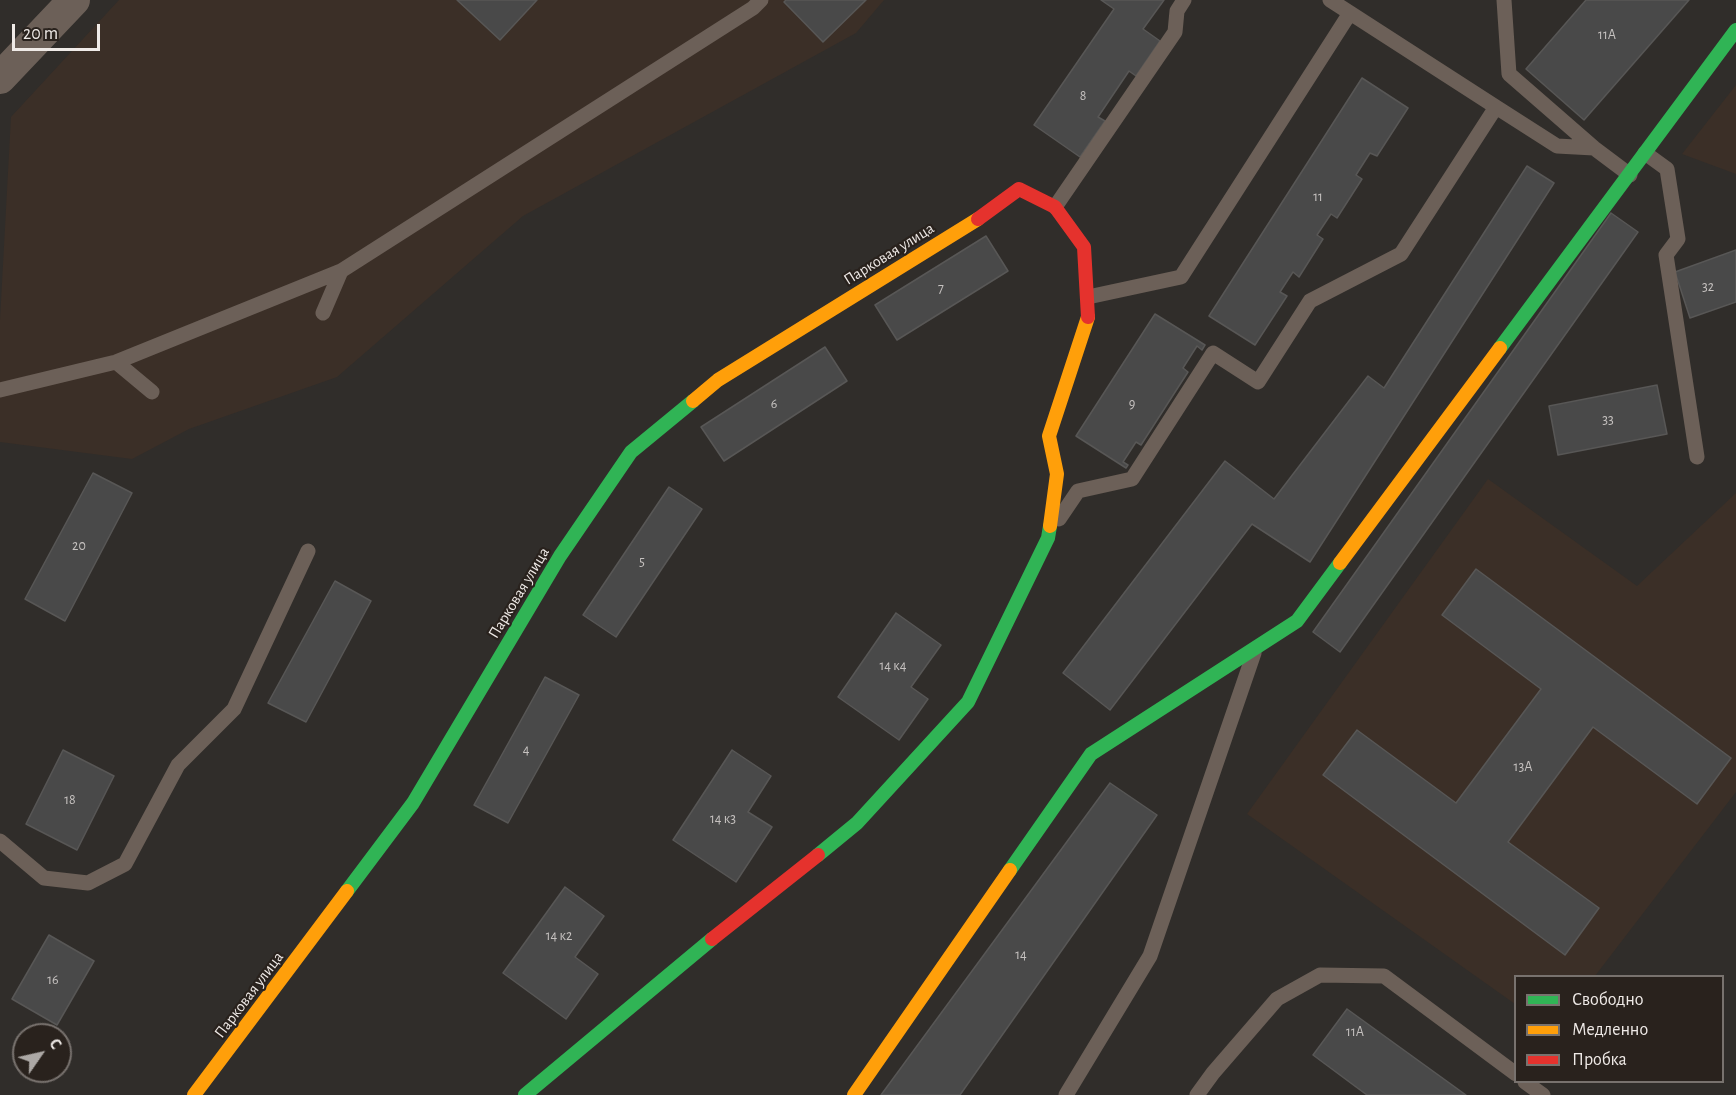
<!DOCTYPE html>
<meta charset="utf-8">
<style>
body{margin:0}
#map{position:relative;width:1736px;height:1095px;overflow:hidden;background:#302d2a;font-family:"Alegreya Sans",sans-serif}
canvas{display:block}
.legend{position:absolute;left:1514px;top:975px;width:210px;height:108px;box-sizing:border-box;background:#29221d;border:2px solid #78726e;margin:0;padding:8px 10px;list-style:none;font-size:18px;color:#efeae7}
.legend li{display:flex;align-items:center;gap:12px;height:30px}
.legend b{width:30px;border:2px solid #78726e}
.north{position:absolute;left:12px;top:1023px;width:60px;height:60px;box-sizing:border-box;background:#29221d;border:2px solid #78726e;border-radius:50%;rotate:56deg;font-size:16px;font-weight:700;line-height:24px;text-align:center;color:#efeae7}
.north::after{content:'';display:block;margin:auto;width:21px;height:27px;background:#aca8a5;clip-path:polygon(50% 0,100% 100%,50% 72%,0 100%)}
.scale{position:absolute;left:12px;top:24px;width:88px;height:27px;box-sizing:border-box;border:3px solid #efeae7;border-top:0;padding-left:8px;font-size:18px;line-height:21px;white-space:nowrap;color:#efeae7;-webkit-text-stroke:4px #29221d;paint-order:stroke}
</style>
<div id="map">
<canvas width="1736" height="1095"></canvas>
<ul class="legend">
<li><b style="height:8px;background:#30b455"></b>Свободно</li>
<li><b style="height:8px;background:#ff9f0a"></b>Медленно</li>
<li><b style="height:8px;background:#e5322d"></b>Пробка</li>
</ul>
<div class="north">С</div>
<div class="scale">20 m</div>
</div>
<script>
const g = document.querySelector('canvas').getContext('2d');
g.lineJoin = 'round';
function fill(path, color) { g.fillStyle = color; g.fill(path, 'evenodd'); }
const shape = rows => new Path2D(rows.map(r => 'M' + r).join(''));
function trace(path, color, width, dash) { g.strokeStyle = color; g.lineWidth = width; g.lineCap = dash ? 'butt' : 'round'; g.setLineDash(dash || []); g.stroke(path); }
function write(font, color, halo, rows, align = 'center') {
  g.font = font + ' "Alegreya Sans",sans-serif'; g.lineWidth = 4.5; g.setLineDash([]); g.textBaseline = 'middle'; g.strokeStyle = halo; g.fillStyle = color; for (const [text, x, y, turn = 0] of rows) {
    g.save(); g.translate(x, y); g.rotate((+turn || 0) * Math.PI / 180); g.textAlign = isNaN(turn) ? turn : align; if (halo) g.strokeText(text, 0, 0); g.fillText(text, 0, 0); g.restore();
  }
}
fill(shape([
 [119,0,884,0,856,33,523,216,337,377,189,429,132,459,0,442,0,320,11,117],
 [1736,85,1736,174,1682,154],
 [1488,479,1637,586,1736,493,1736,792,1595,976,1516,976,1515,1004,1247,814]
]), '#3b2f27');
const building = shape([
 [457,0,537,0,500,40,457,0],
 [786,0,866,0,823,42,784,2,786,0],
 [1101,0,1164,0,1143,29,1160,41,1136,76,1129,71,1098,117,1105,121,1080,157,1034,125,1114,9,1101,0],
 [1586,0,1689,0,1584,120,1526,69,1586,0],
 [1362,78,1408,108,1377,156,1370,153,1356,175,1362,179,1337,218,1331,214,1317,235,1323,239,1299,277,1293,272,1280,292,1287,296,1255,345,1209,316,1362,78],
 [1527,166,1554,183,1310,562,1252,524,1110,710,1063,673,1225,461,1274,499,1368,376,1384,388,1527,166],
 [1611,213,1638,232,1340,652,1313,632,1611,213],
 [986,236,1008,271,897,340,875,305,986,236],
 [1736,250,1736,302,1690,318,1675,272,1736,250],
 [1155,314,1205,345,1202,350,1197,346,1183,368,1188,372,1141,445,1136,442,1123,462,1128,465,1126,468,1076,436,1155,314],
 [825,347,847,381,724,461,701,427,825,347],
 [1657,385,1667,434,1558,455,1549,406,1657,385],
 [93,473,132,493,65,621,25,599,93,473],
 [669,487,702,509,616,637,583,615,669,487],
 [1476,569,1731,758,1697,804,1593,727,1508,842,1599,908,1565,955,1323,775,1357,730,1456,803,1541,689,1442,615,1476,569],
 [335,581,371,601,306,722,268,703,335,581],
 [896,613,941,645,911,687,928,699,899,740,838,697,896,613],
 [545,677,579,695,508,823,474,805,545,677],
 [63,750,114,776,77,850,26,824,63,750],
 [732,750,771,776,748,812,772,827,736,882,673,840,732,750],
 [1110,783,1157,815,960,1095,881,1095,1110,783],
 [565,887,604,916,575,957,598,974,566,1019,503,973,565,887],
 [49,935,94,961,57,1025,12,999,49,935],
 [1347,1009,1466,1095,1367,1095,1313,1055,1347,1009]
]);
fill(building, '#494949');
trace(building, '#585756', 1.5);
trace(shape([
 [1504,0,1509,74,1594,148,1630,175],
 [1496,107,1557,146,1594,148],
 [1645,153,1667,169,1678,239,1666,255,1697,457],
 [1055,207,1175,32,1177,11,1184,0],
 [1088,297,1181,277,1350,13],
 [323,313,341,271],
 [116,362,152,392],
 [0,390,116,362,341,271,753,8,761,0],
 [1059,519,1078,491,1132,479,1213,353,1258,382,1310,301,1401,254,1496,107,1330,0],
 [0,841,44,878,88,883,125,864,178,765,234,709,308,551],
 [1525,1082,1543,1095],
 [1066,1095,1150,956,1254,653],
 [1197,1095,1213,1073,1277,999,1320,975,1384,976,1516,1074]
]), '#6c6058', 15);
trace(shape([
 [0,78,74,0]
]), '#6c6058', 32);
trace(shape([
 [1500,348,1736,30],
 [818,855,857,823,968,702,1048,538,1050,526],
 [1010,870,1091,754,1297,621,1340,563],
 [347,891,413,803,560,556,631,452,693,401],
 [525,1095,712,939]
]), '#30b455', 14);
trace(shape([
 [693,401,718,380,978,219],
 [1050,526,1057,474,1049,436,1088,317],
 [1340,563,1500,348],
 [194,1095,347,891],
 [854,1095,1010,870]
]), '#ff9f0a', 14);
trace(shape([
 [978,219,1019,189,1055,207,1084,247,1088,317],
 [712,939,818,855]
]), '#e5322d', 14);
write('14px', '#c6c2c0', null, [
 ["11А",1607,35],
 ["8",1083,96],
 ["11",1318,197],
 ["32",1708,287],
 ["7",941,288],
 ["6",774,404],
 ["9",1132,404],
 ["33",1608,420],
 ["20",79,546],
 ["5",642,562],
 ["14 к4",893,666],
 ["4",526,750],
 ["13А",1523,767],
 ["18",70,800],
 ["14 к3",723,819],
 ["14 к2",559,936],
 ["14",1021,955],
 ["16",53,980],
 ["11А",1355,1032]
]);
write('16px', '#efeae7', '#29221d', [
 ["Парковая улица",889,254,-32],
 ["Парковая улица",519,593,-59],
 ["Парковая улица",249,995,-53]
]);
</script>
